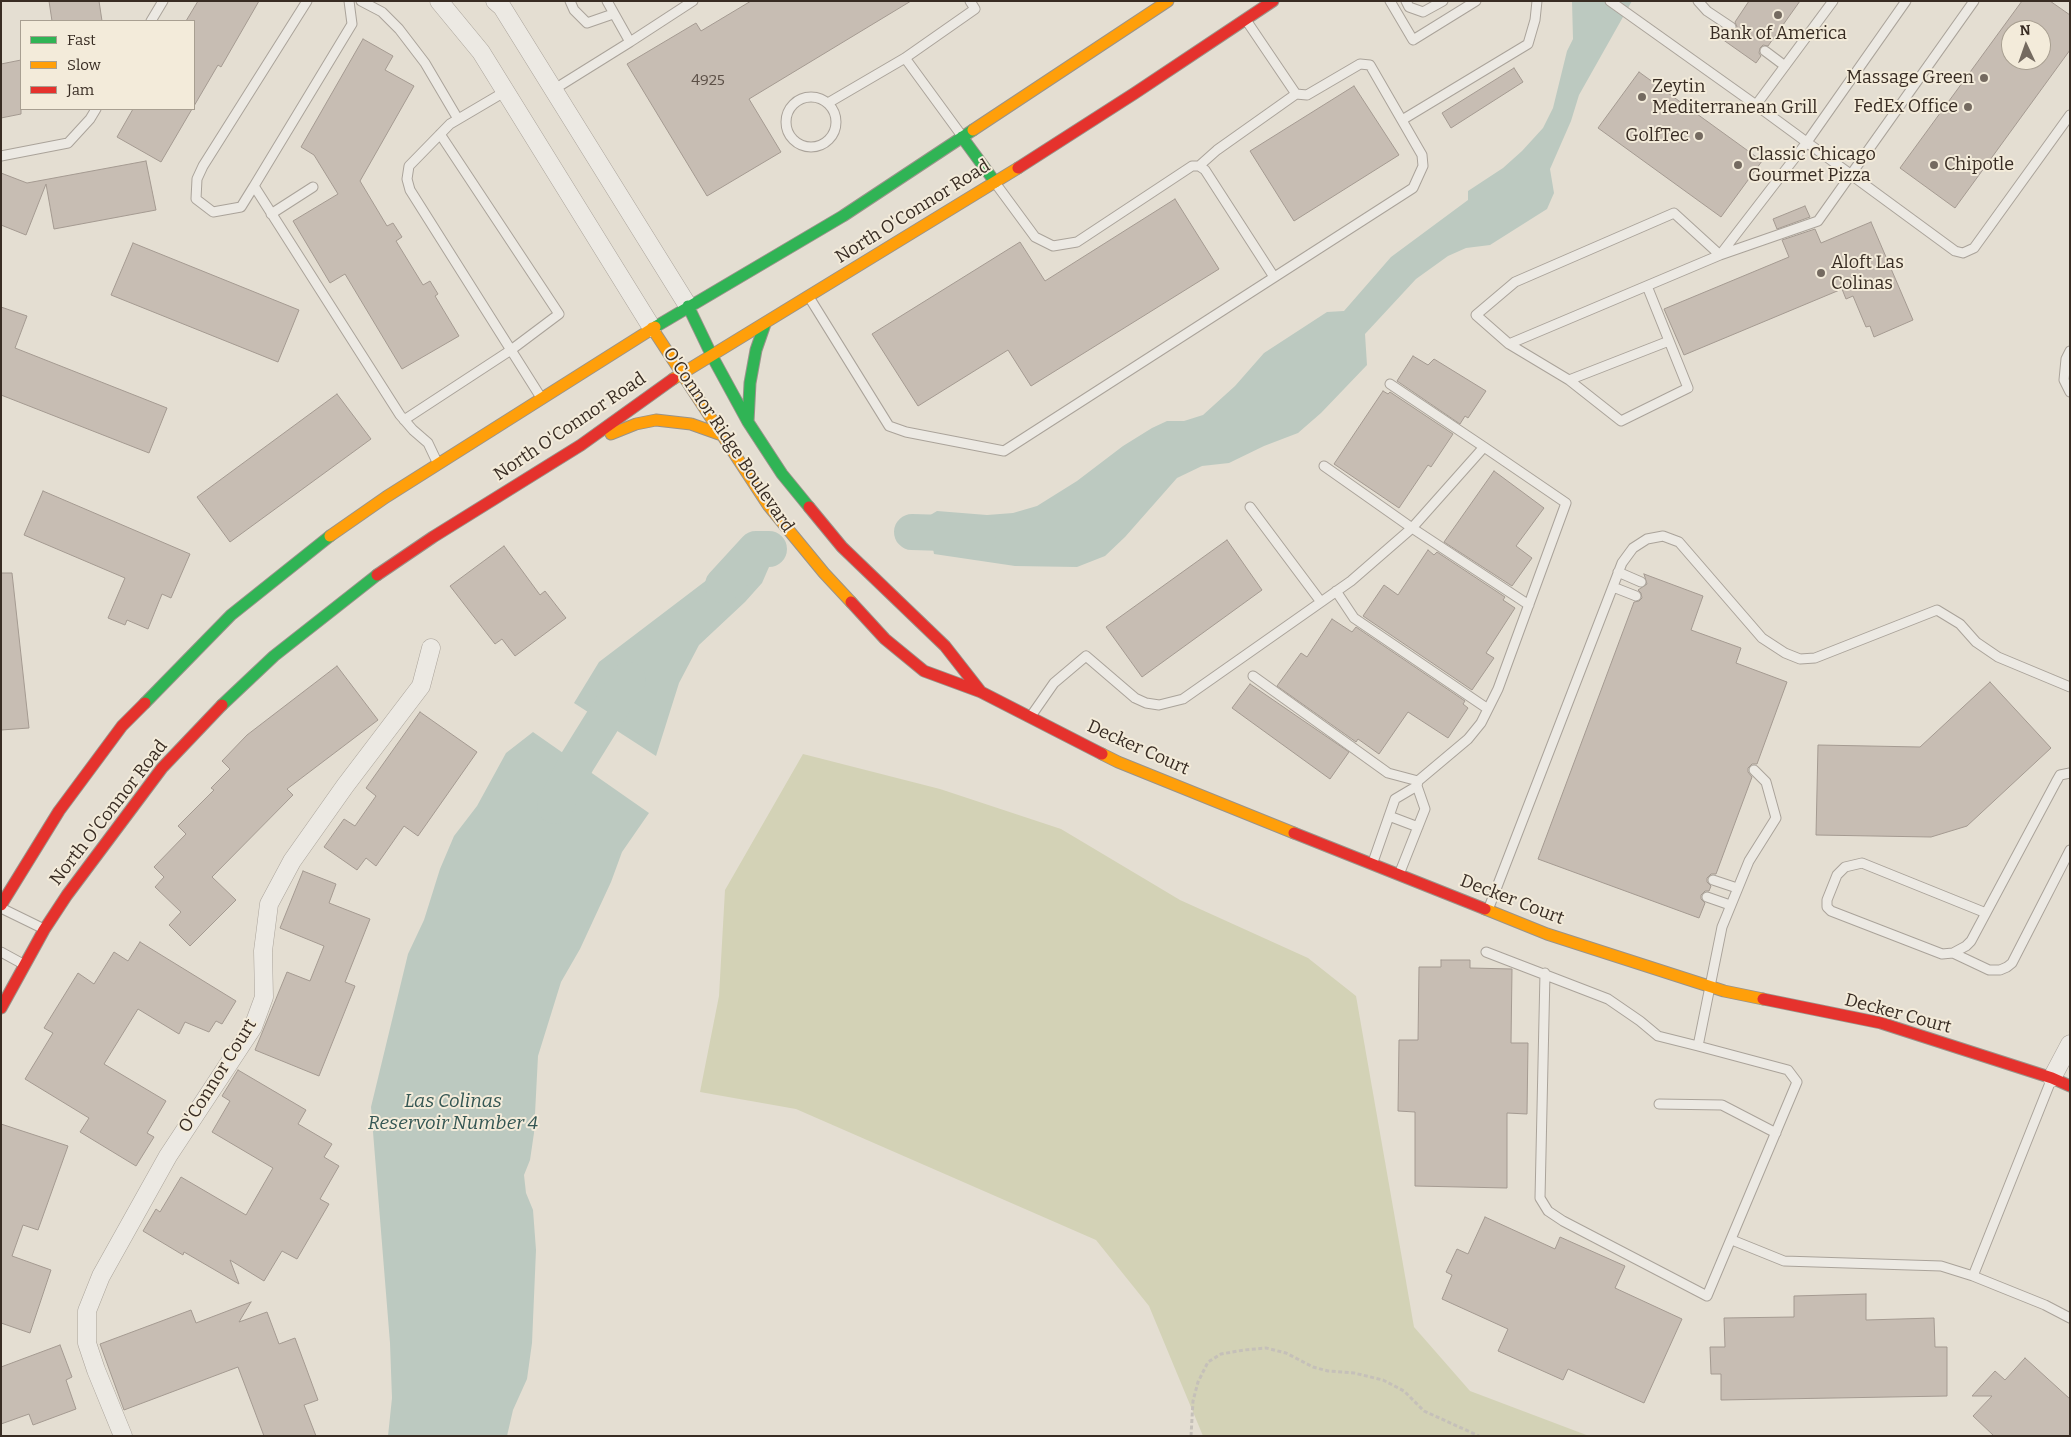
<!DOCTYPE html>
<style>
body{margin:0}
#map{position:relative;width:2071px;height:1437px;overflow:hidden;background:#e4ded2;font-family:Bitter,serif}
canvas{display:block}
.frame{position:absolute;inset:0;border:2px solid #382c23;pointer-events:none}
.legend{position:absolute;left:20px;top:20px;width:175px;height:90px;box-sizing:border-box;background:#f3ebda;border:1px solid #a89f91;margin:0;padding:6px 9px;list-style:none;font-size:15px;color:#382c23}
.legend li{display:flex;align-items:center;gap:10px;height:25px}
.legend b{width:25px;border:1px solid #a89f91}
.north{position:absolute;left:2001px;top:20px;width:50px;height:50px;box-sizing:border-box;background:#f3ebda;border:1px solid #a89f91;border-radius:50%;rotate:357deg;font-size:14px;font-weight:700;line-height:20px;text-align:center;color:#382c23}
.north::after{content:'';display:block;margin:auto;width:18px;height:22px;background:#746a60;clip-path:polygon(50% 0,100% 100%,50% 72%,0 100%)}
</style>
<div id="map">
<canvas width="2071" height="1437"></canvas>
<div class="frame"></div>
<ul class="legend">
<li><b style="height:6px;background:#30b455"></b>Fast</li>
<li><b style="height:6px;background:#ff9f0a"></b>Slow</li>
<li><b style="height:6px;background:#e5322d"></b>Jam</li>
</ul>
<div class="north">N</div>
</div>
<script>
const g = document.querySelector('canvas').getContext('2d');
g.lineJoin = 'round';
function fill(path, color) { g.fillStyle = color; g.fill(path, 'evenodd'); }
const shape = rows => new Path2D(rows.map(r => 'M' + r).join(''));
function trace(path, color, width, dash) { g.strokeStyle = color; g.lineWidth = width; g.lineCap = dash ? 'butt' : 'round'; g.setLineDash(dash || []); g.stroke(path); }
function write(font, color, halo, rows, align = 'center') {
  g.font = font + ' Bitter,serif'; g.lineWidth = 4; g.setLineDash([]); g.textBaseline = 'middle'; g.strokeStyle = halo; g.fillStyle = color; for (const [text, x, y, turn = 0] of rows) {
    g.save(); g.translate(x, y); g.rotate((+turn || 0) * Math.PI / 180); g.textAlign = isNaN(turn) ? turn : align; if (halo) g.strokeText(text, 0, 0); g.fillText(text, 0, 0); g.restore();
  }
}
fill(shape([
 [803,754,940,789,1061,829,1180,900,1308,958,1356,996,1414,1327,1470,1391,1589,1436,1203,1436,1149,1306,1096,1240,796,1109,700,1092,719,996,725,890]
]), '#d3d2b6');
fill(shape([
 [1572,1,1632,1,1579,95,1571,121,1550,169,1554,193,1547,209,1490,245,1466,248,1448,256,1416,279,1365,334,1367,365,1321,413,1298,433,1264,446,1229,463,1202,466,1177,478,1125,537,1105,556,1077,567,1015,566,934,554,927,517,937,511,987,515,1013,513,1037,506,1077,481,1123,446,1152,428,1167,421,1184,421,1203,415,1235,386,1264,353,1327,312,1344,311,1391,257,1468,200,1468,191,1503,168,1522,151,1543,128,1553,108,1567,51,1573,39],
 [756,549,769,567,762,583,745,602,699,645,679,683,656,756,574,703,599,662,745,551],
 [533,732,649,813,622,852,611,882,580,949,561,982,538,1056,534,1133,530,1160,524,1175,526,1193,533,1210,536,1250,532,1343,527,1379,513,1410,507,1436,388,1436,392,1398,390,1343,371,1107,408,954,424,920,440,869,454,836,477,806,506,753]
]), '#bcc9c0');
trace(shape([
 [912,532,978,534],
 [723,585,756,549,769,549],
 [555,806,577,762,628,680]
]), '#bcc9c0', 36);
const building = shape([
 [49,1,99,1,102,21,52,21,49,1],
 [198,1,259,1,221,67,218,65,194,106,194,21,186,21,198,1],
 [751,1,911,1,749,99,781,152,707,196,627,64,696,23,701,31,751,1],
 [1749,1,1800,1,1768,46,1763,45,1760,48,1759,53,1761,56,1756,63,1722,39,1727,32,1731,33,1736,31,1737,27,1735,22,1749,1],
 [2022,1,2050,1,2070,15,2070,50,1955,208,1900,168,2022,1],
 [2011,30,2041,30,2041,60,2011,60,2011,30],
 [363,39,393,56,385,70,414,86,360,181,387,226,393,223,402,237,396,241,423,285,430,281,438,294,435,296,459,336,402,369,345,274,330,283,293,221,338,194,314,155,301,147,363,39],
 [21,60,21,114,1,118,1,64,21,60],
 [1514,68,1523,82,1451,128,1442,113,1514,68],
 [1639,72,1762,161,1721,217,1598,128,1639,72],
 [1354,86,1399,155,1294,221,1250,151,1354,86],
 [133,109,192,109,161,162,117,137,133,109],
 [146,161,156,210,54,229,46,184,26,235,1,225,1,173,27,183,146,161],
 [1175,199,1219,269,1031,386,1008,350,918,406,872,334,1020,242,1045,281,1175,199],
 [1805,206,1810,217,1777,229,1773,219,1805,206],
 [1871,222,1913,320,1874,337,1870,326,1866,327,1853,296,1846,299,1842,289,1684,355,1664,309,1789,257,1782,240,1815,229,1821,243,1871,222],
 [133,243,299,310,278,362,111,295,133,243],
 [1,307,27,316,15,348,167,408,149,453,1,395,1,307],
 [1413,356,1428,365,1434,359,1486,391,1468,418,1465,416,1460,424,1397,381,1413,356],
 [1383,391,1388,394,1390,392,1453,434,1431,467,1428,465,1399,508,1334,464,1383,391],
 [337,394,371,439,230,542,197,497,337,394],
 [1494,471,1544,508,1516,546,1532,558,1512,586,1444,542,1494,471],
 [43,491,190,554,171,598,162,594,148,629,127,620,125,625,108,618,125,578,24,535,43,491],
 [1227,540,1262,590,1142,677,1106,627,1227,540],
 [504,546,540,595,545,591,566,618,515,656,502,639,495,644,450,586,504,546],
 [1428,550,1434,555,1437,552,1505,597,1503,600,1515,608,1486,653,1494,658,1472,690,1363,616,1384,585,1398,595,1428,550],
 [1,573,12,573,29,728,1,730,1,573],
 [1644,574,1703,596,1691,630,1741,648,1736,663,1787,682,1757,764,1752,764,1748,768,1748,772,1752,777,1716,874,1711,874,1707,878,1707,882,1711,886,1709,891,1705,891,1701,895,1701,899,1705,903,1699,918,1538,859,1634,602,1639,601,1642,598,1641,593,1638,590,1647,584,1644,574],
 [1332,619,1352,632,1356,627,1465,701,1463,704,1468,708,1448,738,1408,712,1379,754,1358,739,1356,742,1277,686,1301,653,1307,657,1332,619],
 [337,666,378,720,287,789,293,795,212,877,236,900,190,946,169,925,181,912,155,887,164,877,154,867,186,834,178,826,214,790,211,788,230,769,222,761,247,735,337,666],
 [1990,682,2051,748,1967,826,1931,837,1816,835,1818,745,1920,747,1990,682],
 [1250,684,1349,752,1330,779,1232,708,1250,684],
 [420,712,477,752,418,836,404,826,376,866,366,858,357,870,324,847,344,819,355,826,376,796,366,788,420,712],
 [303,871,336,884,329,903,370,919,345,982,355,986,319,1076,255,1050,287,972,310,981,324,946,280,928,303,871],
 [140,942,236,1001,222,1024,216,1021,209,1032,185,1022,179,1034,138,1009,104,1064,166,1101,147,1133,154,1137,136,1166,80,1132,89,1118,25,1079,53,1033,44,1028,78,973,94,984,114,952,128,961,140,942],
 [1441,960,1470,960,1470,968,1512,969,1511,1043,1528,1043,1527,1114,1507,1113,1507,1188,1415,1186,1415,1112,1398,1111,1399,1040,1418,1040,1419,967,1441,967,1441,960],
 [238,1070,306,1110,298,1124,332,1144,324,1157,339,1166,320,1199,329,1204,297,1259,282,1251,264,1281,230,1260,239,1284,184,1252,183,1255,143,1231,156,1209,160,1212,181,1177,246,1215,273,1168,212,1132,230,1101,222,1096,238,1070],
 [1,1124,68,1146,38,1230,23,1225,12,1256,51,1270,30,1333,1,1323,1,1124],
 [1485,1217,1555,1249,1560,1237,1625,1266,1615,1288,1682,1319,1644,1403,1568,1369,1563,1380,1498,1351,1508,1329,1442,1299,1452,1275,1446,1272,1457,1249,1468,1254,1485,1217],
 [1866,1294,1866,1320,1934,1318,1935,1347,1947,1347,1947,1396,1721,1400,1721,1374,1711,1374,1710,1347,1725,1347,1724,1318,1794,1317,1794,1296,1866,1294],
 [251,1302,239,1322,267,1312,279,1344,295,1338,318,1400,304,1405,316,1436,264,1436,238,1367,124,1410,100,1344,191,1310,196,1323,251,1302],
 [60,1345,72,1377,66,1380,76,1409,33,1425,29,1414,1,1424,1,1367,60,1345],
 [2025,1358,2070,1399,2070,1436,1994,1436,1973,1416,1992,1396,1972,1396,1995,1371,2005,1380,2025,1358]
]);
fill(building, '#c7bdb3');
trace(building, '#a49a91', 1);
const lane = shape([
 [349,1,352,24,254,186,400,415,413,430,428,443,437,462],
 [361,1,382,12,399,29,425,63,458,119],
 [570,1,574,10,587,23,613,14],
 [1390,1,1413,40,1476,1],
 [1406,1,1409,7,1423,12,1443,1],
 [1610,1,1756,105,1955,251,1963,253,1974,248,2070,115],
 [1698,1,1707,11,1731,27],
 [151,21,163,1],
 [630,42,693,1],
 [1765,51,1785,66],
 [905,58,962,136],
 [553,90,630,42,607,1],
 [506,91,450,124,409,166,407,179,410,190,540,396],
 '786 122a25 25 0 1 1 50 0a25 25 0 1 1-50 0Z',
 [828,103,905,58,975,9,970,1],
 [1756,105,1833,1],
 [1402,120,1528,44,1535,20,1537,1],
 [1,156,68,143,90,119,96,109],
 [1199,166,1217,150,1296,94],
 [996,184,1035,237,1053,246,1077,242,1192,166,1199,166,1205,170,1274,277],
 [254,186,241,207,213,212,196,199,197,179,203,166,307,1],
 [271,214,313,187],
 [1647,286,1688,388,1621,421,1569,380,1509,344,1476,315,1515,282,1674,213,1720,255,1807,142,1906,1],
 [809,297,889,426,906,432,1004,451,1413,188,1423,166,1422,155,1370,65,1360,64,1307,95,1296,94,1246,20],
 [1509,344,1720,255,1818,221,1974,1],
 [2070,351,2066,359,2064,380,2070,392],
 [1569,380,1669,341],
 [1390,384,1484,447],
 [404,420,511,350,559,314,440,134],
 [1324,466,1412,528,1529,605],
 [1250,507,1321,602],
 [1618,572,1641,582],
 [1613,587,1636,596],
 [1336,591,1354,618,1488,709],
 [1253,676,1388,773,1418,781],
 [1031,716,1054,683,1086,656,1135,698,1146,703,1159,705,1183,699,1351,581,1412,528,1484,447,1566,503,1498,689,1481,723,1468,739,1418,781,1417,786,1395,799,1373,862],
 [1389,816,1418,827],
 [1400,872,1425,809,1417,786],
 [1713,880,1737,888],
 [1707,897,1730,905],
 [1,908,44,929],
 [1488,910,1622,563,1633,548,1647,539,1663,536,1679,542,1762,638,1785,653,1800,659,1815,658,1937,610,1960,624,1976,642,1998,657,2070,687],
 [1986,913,1862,863,1845,867,1837,875,1827,900,1827,907,1831,911,1942,954,1953,953,1966,946,1971,941,2056,782,2060,775,2070,773],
 [1,952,23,964],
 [1486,952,1608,999,1640,1021,1658,1036,1698,1046,1722,927,1749,861,1776,818,1766,782,1754,770],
 [1953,953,1989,970,2000,970,2007,967,2012,963,2070,850],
 [1545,973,1540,1198,1548,1211,1563,1221,1707,1296,1797,1082,1788,1070,1698,1046],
 [1659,1104,1722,1105,1776,1133],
 [1732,1240,1784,1261,1941,1266,1973,1276,2045,1305,2070,1318],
 [1973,1276,2052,1078]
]);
const street = shape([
 [439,1,481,52,652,328],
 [495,1,502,7,688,306],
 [2052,1078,2070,1044],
 [123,1436,96,1370,87,1343,87,1311,101,1276,168,1156,253,1027,264,997,263,951,269,904,292,861,345,786,421,686,431,648]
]);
const fast = shape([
 [962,137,995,182],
 [688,306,712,356,748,422,782,474,809,507],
 [655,327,843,216,973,130],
 [748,422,750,383,756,350,765,324],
 [145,703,231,615,330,536],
 [222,705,274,656,377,575]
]);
const slow = shape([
 [973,130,1168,1],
 [652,328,768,505,824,573,851,602],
 [673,379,1018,168],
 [611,434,636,424,656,420,691,424,722,435],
 [330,536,386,497,655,327],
 [1102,754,1118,762,1294,833],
 [1485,909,1547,934,1724,991,1763,999]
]);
const jam = shape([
 [1018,168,1135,93,1273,1],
 [809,507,842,547,945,646,981,692],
 [377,575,433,537,581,445,673,379],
 [851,602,885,639,924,671,981,692,1102,754],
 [1294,833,1485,909],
 [1,905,59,811,122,726,145,703],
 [1763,999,1881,1023,2052,1078,2070,1086],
 [1,1008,44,930,67,895,162,768,222,705]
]);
trace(lane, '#aaa39a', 11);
trace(street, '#aaa39a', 19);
trace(fast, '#99938a', 13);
trace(slow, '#99938a', 13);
trace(jam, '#99938a', 13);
trace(shape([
 [1191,1436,1193,1401,1198,1382,1208,1362,1221,1354,1244,1350,1266,1348,1286,1353,1313,1367,1328,1371,1354,1373,1383,1380,1404,1391,1424,1411,1479,1436]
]), '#c5c0b9', 3, [4, 2.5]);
trace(lane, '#ece9e3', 9);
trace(street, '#ece9e3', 18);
trace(fast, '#30b455', 11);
trace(slow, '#ff9f0a', 11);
trace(jam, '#e5322d', 11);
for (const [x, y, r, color] of [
 [1778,15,5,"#746a60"],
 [1984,78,5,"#746a60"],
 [1642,97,5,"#746a60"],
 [1968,107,5,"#746a60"],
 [1699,136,5,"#746a60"],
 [1738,165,5,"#746a60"],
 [1934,165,5,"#746a60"],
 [1821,273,5,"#746a60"]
]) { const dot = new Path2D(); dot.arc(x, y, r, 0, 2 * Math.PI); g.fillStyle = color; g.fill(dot); trace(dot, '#f3ebda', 2); }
write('15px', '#5c5047', null, [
 ["4925",708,81]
]);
write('18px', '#382c23', '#f3ebda', [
 ["Bank of America",1778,34,"center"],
 ["Massage Green",1974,78,"right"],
 ["Zeytin",1652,87],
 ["Mediterranean Grill",1652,108],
 ["FedEx Office",1958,107,"right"],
 ["GolfTec",1689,136,"right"],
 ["Classic Chicago",1748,155],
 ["Gourmet Pizza",1748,176],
 ["Chipotle",1944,165],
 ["Aloft Las",1831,263],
 ["Colinas",1831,284]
], 'left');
write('18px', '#382c23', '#f3ebda', [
 ["North O'Connor Road",913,212,-32],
 ["North O'Connor Road",570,427,-34],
 ["O'Connor Ridge Boulevard",728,440,56],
 ["Decker Court",1138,748,24],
 ["North O'Connor Road",109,813,-52],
 ["Decker Court",1512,900,21],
 ["Decker Court",1898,1014,15],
 ["O'Connor Court",218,1076,-58]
]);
write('italic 19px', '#345653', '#f3ebda', [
 ["Las Colinas",453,1102],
 ["Reservoir Number 4",453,1124]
]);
</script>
